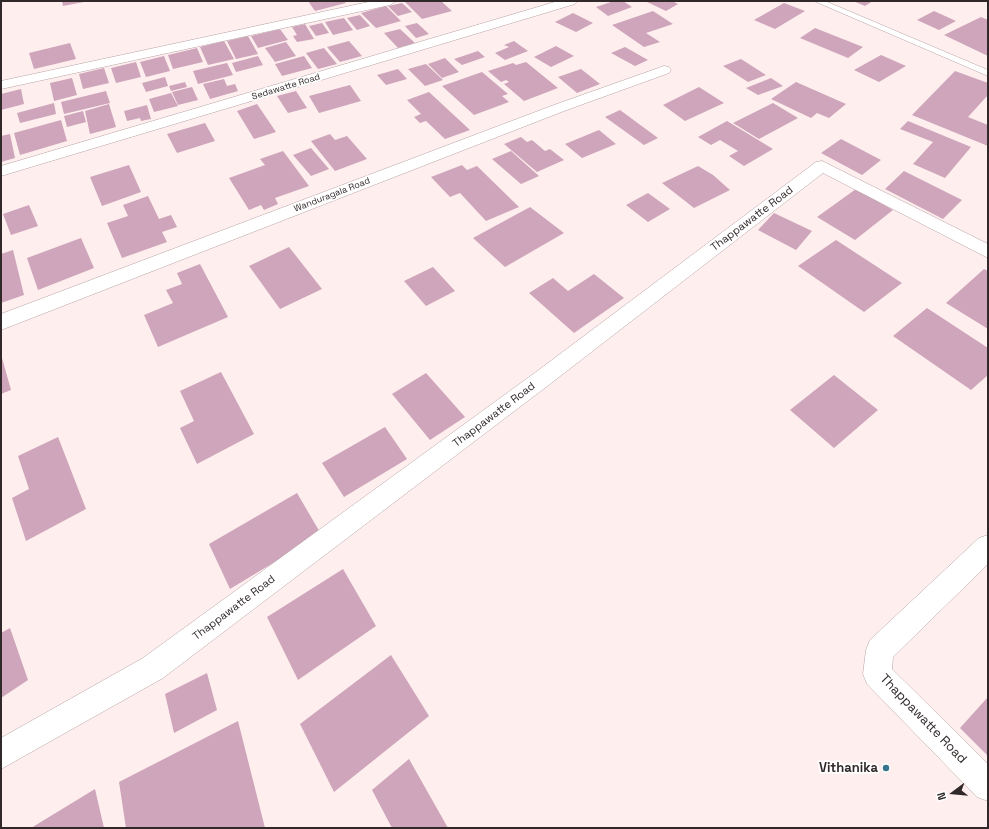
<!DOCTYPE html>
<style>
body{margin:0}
#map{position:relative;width:989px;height:829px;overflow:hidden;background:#fee;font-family:"Space Grotesk",sans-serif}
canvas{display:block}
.frame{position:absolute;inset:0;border:2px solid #312929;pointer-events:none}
.north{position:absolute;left:933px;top:773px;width:40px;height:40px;-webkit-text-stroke:3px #fff;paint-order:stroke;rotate:254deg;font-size:11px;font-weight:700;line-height:16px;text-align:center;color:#312929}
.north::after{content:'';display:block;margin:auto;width:14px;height:18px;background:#312929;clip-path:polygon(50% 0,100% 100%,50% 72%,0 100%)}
</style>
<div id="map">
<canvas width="989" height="829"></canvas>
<div class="frame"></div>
<div class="north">N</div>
</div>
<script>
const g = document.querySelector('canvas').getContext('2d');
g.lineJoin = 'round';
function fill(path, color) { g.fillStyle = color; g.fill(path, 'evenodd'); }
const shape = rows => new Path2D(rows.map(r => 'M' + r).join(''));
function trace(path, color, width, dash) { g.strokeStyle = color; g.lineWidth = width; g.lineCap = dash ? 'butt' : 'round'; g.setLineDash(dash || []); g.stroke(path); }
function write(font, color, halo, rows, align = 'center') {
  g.font = font + ' "Space Grotesk",sans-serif'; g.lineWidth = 3.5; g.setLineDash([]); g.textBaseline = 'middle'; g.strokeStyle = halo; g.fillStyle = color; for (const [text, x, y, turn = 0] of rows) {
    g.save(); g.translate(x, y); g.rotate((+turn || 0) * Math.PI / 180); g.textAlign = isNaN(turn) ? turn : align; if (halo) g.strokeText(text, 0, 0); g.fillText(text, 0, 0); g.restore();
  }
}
fill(shape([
 [62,1,84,1,84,2,63,6],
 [308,1,344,1,346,3,315,11],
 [409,1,441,1,452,11,422,19,405,2],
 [614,1,623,1,632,7,608,16,596,7],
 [650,1,672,1,678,4,666,11,647,2],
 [853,1,873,1,865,6],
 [402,3,412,12,398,16,388,6],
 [784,3,805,11,775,29,754,20],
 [386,6,401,21,376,28,361,13],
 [653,11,673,24,646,33,660,42,644,47,612,25],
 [934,11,956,21,939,30,917,20],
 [573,13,593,23,576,32,555,22],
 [360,15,370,26,357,30,347,18],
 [981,17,988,20,988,56,944,35],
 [344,18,353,30,333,35,325,22],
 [322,23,329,33,316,36,309,26],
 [417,23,429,34,416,38,405,26],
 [305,24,314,39,297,42,293,36,297,35,292,27],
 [815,28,863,47,848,58,800,38],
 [280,29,288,40,258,48,251,36],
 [400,29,415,43,398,48,384,33],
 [248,36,258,54,236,59,227,41],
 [224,41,234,59,208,65,200,47],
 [349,41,362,56,340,62,327,47],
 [514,41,528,51,505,60,495,53,509,47,504,45],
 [286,42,296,56,275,62,265,48],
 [70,43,76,59,34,69,29,53],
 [556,46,574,56,551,67,534,57],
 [625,47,648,60,635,66,611,53],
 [197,48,203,62,173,69,168,55],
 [324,48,337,64,318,69,306,53],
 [478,51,485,57,462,65,454,59],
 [881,55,906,66,879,82,854,70],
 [164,56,170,71,146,77,140,62],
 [258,56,263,65,236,72,232,63],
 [304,56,312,68,282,76,275,64],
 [445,58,459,72,442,78,428,64],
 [741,59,766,75,748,82,723,66],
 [136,62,141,77,116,83,111,68],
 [526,62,558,88,524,101,504,84,509,82,506,80,501,82,488,71,513,63,516,65],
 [227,63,233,75,198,84,193,71],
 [426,64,443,80,425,86,408,69],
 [104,68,109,83,83,89,79,74],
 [398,69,407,79,386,85,377,75],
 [581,69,600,84,577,93,558,77],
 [955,71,988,83,988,95,968,117,988,125,988,146,912,115],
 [482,72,508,94,502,96,509,102,474,115,442,86],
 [165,77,168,86,146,92,142,83],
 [72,78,77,95,54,101,50,83],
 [771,78,783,86,758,95,746,88],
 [224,79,227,86,235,84,238,91,210,99,203,84],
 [185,82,187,87,171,91,169,86],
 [796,82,846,104,829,118,817,113,811,118,771,99],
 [350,85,361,101,319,113,309,96],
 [192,87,198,100,178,105,172,92],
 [699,87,724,103,685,121,663,105],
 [21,89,24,104,1,110,1,94],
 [106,91,110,103,64,114,61,102],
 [296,91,307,108,288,113,277,96],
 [429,92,470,130,445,139,426,121,420,123,414,117,421,114,407,100],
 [171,93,178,106,154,112,149,99],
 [54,103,56,114,20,123,17,113],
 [773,103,798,118,759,139,733,123],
 [109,104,116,127,90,134,85,111],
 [257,104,276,132,254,139,237,111],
 [147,105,151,119,141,121,140,118,127,121,124,111],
 [620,110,658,138,644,145,605,117],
 [83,111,86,122,67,127,64,116],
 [61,120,67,141,20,155,14,133],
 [727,121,773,149,744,166,729,156,738,151,720,140,711,145,698,137],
 [908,121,971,147,945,178,913,164,933,142,900,129],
 [205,123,215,141,177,153,167,134],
 [599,130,616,144,582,158,565,144],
 [10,134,15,158,1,162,1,136],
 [330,134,335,140,347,136,367,159,335,171,311,141],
 [521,137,527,142,532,140,545,151,550,149,564,160,537,172,504,144],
 [841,139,881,160,862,175,821,153],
 [311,148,329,169,311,176,293,155],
 [283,151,309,186,275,198,278,204,264,210,261,205,249,210,229,178,265,165,260,159],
 [511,151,539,176,521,184,492,159],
 [129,165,141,192,102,206,90,177],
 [462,165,467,170,477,166,519,207,486,221,460,193,450,197,431,177],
 [698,166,713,175,730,190,694,208,662,183],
 [904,171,962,200,943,219,885,189],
 [856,189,893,210,855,240,817,217],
 [648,193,670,209,648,222,626,205],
 [148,196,159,219,171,215,177,227,162,232,167,242,122,258,107,223,128,216,123,205],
 [29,205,38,226,11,235,3,214],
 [530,207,564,233,505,267,473,238],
 [774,213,812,231,796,250,758,230],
 [81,238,94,268,38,290,27,258],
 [836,240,902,283,864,312,798,266],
 [289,247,322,289,280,309,249,266],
 [13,250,24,295,1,303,1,254],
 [200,264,228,317,158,347,144,315,173,303,166,290,182,284,177,273],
 [433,267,455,291,426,306,404,281],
 [984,269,988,271,988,329,946,303],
 [594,274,624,298,574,333,529,293,553,278,568,291],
 [927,308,988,348,988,375,971,390,893,336],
 [1,358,2,358,11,390,1,394],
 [221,372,254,434,197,464,180,428,194,421,180,391],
 [426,373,465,417,430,440,392,394],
 [834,375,878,410,834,448,790,410],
 [385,427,407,459,344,497,322,463],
 [58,437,86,509,26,541,12,498,29,489,18,456],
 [297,493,321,534,230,589,209,544],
 [343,569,376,626,298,680,267,617],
 [10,628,28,680,1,698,1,633],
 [391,655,429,716,334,792,300,724],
 [207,673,217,710,174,733,165,694],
 [988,697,988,756,960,728],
 [238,721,265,828,126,828,119,782],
 [409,759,448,828,392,828,372,790],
 [95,789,104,828,31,828]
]), '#cea5ba');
const lane = shape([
 [814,1,825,1,988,70,988,76,814,1]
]);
const street = shape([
 [373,1,396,1,390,5,1,89,1,81,373,1],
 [558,1,577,1,575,4,1,176,1,166,558,1],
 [664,66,669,67,671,70,669,73,564,111,1,330,1,314,554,105,664,66],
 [822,161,988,244,988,258,823,173,550,384,163,678,1,769,1,738,143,658,536,372,816,162,822,161],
 [988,535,988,564,893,657,892,669,988,764,988,801,977,797,867,684,863,674,866,650,870,640,979,538,988,535]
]);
trace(lane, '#b7a3a4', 1);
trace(street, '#b7a3a4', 1);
fill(lane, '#fff');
fill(street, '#fff');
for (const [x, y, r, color] of [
 [886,768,4,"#38748c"]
]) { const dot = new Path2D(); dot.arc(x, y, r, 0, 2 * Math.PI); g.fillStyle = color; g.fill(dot); trace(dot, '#fff', 1.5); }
write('9px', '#312929', '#fff', [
 ["Sedawatte Road",286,87,-17],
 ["Wanduragala Road",332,195,-21]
]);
write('11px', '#312929', '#fff', [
 ["Thappawatte Road",752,219,-37],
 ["Thappawatte Road",494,415,-37],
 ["Thappawatte Road",234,608,-37]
]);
write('13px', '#312929', '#fff', [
 ["Thappawatte Road",923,719,46]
]);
write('bold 13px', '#312929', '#fff', [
 ["Vithanika",878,768]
], 'right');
</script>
